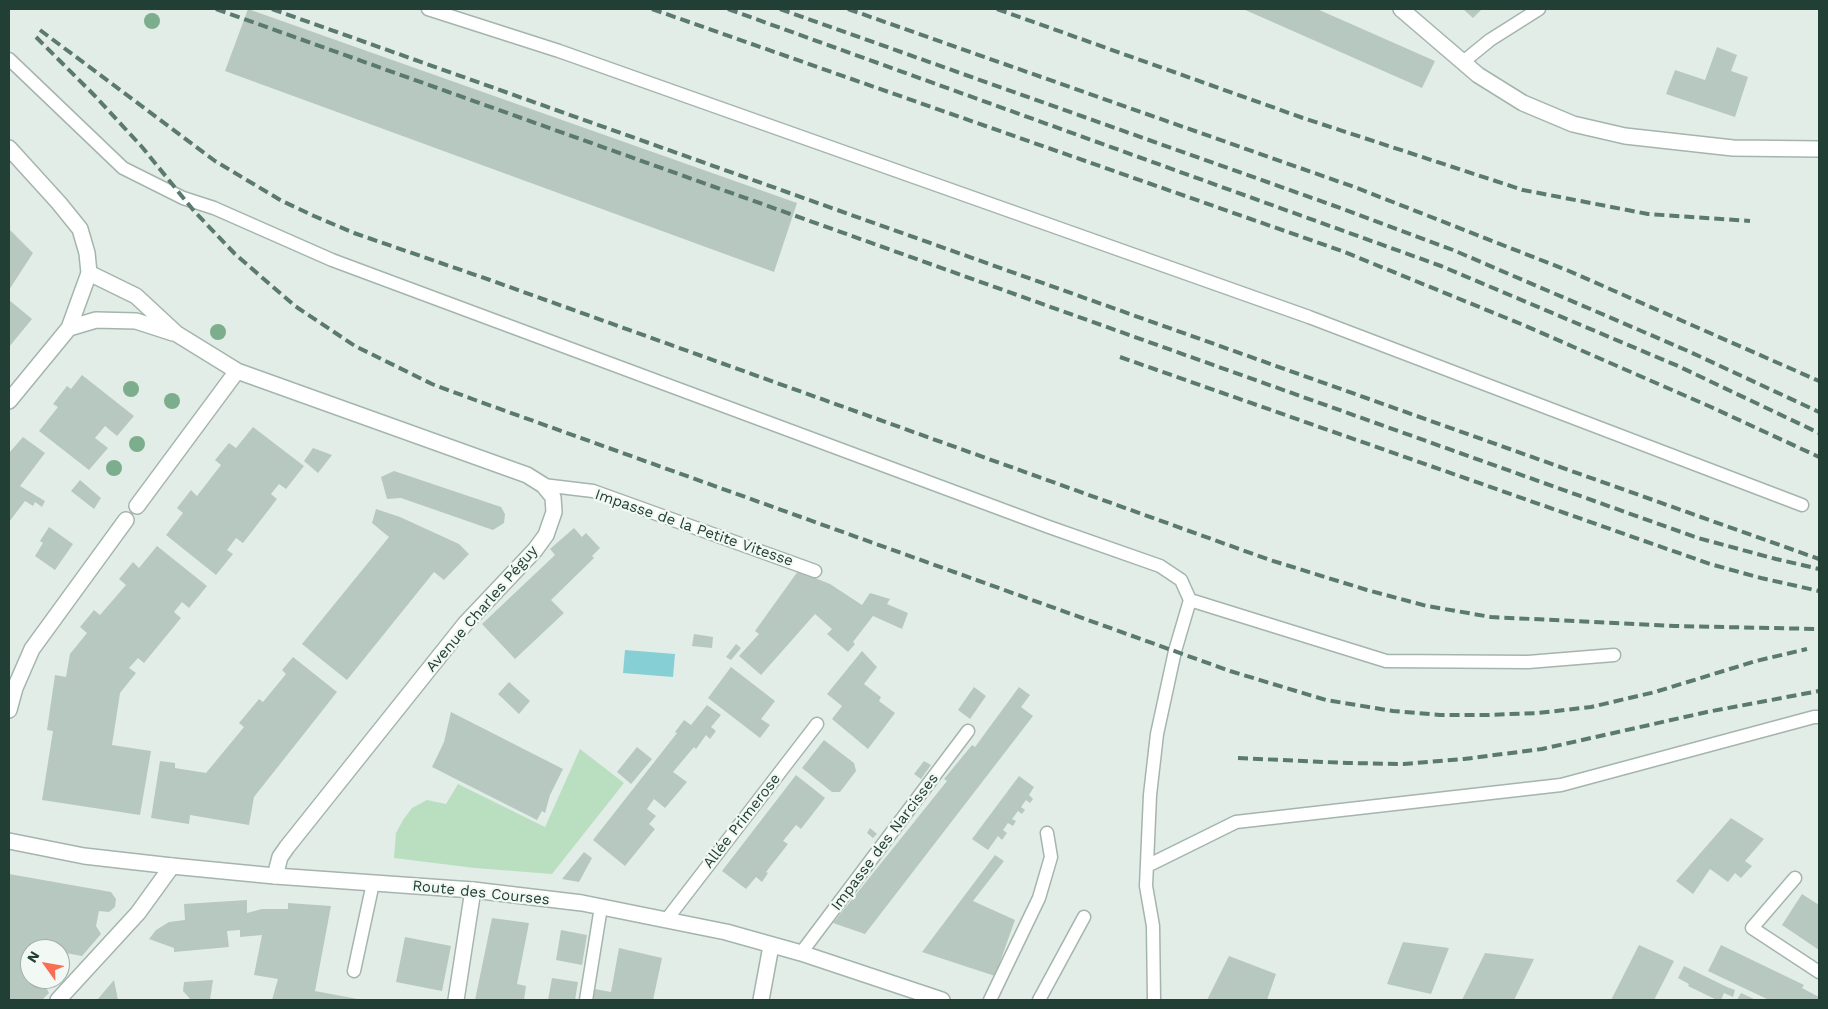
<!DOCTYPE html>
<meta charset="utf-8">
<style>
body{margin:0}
#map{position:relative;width:1828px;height:1009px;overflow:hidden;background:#e2ede7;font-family:"Work Sans",sans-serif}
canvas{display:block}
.frame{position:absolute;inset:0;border:10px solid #213f34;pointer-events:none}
.north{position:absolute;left:20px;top:939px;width:50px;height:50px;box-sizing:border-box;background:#f2f9f5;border:1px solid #9eafa8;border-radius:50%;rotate:302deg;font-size:14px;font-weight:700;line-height:20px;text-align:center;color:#213f34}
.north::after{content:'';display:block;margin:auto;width:18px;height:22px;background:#fa6e53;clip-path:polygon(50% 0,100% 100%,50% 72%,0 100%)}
</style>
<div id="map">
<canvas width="1828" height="1009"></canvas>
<div class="frame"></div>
<div class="north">N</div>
</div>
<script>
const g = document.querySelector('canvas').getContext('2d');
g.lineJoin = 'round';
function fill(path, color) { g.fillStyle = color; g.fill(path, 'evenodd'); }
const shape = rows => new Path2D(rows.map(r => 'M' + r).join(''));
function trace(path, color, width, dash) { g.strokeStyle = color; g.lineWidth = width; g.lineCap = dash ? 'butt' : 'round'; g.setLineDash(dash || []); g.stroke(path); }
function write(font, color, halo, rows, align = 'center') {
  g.font = font + ' "Work Sans",sans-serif'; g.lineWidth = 4.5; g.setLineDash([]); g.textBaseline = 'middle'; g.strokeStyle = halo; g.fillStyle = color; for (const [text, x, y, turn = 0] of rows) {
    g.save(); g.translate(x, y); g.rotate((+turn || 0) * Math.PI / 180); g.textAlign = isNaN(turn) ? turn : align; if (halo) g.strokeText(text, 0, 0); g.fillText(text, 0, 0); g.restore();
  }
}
fill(shape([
 [580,749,624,783,552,874,475,868,394,858,396,833,403,820,412,808,427,800,446,804,458,784,545,827]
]), '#b9dfc0');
fill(shape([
 [625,650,675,654,673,677,623,673]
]), '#86cfd5');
fill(shape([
 [248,9,797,203,774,272,225,71],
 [1243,9,1317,9,1435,61,1422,88],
 [1463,9,1482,9,1473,18],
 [1717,47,1737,55,1731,71,1748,77,1735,117,1666,94,1675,70,1705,80],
 [9,229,33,253,9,290],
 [9,300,32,319,9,347],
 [82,375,134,416,117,436,105,426,95,438,108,448,89,470,39,431,58,407,53,404,67,386,71,389],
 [253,427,304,466,286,489,279,484,271,494,277,499,243,543,236,538,227,550,233,554,216,575,166,535,183,513,177,508,191,490,197,496,221,465,215,460,229,443,236,448],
 [23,437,45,453,20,486,45,501,42,507,35,502,33,506,25,501,9,522,9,453],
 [313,448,332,455,318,473,304,461],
 [394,471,501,507,505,514,504,523,493,530,401,498,387,499,381,477],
 [80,480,101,498,94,509,71,491],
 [376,509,400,517,459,544,469,554,444,580,434,572,347,680,302,644,389,537,372,523],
 [49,527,73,544,55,570,35,556,43,543,40,541],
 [574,528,582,537,586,533,600,548,592,556,594,558,551,600,564,613,515,659,482,624,555,555,550,549],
 [157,546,207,586,189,608,182,602,174,612,181,618,144,663,138,658,129,668,136,673,120,693,112,745,151,751,140,815,42,800,53,731,47,730,55,675,66,677,70,654,87,633,80,627,94,610,100,615,126,585,119,579,133,562,139,568],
 [798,571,830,584,862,605,870,593,890,599,887,604,908,613,902,629,873,616,853,642,855,644,848,652,827,634,832,629,815,614,761,675,739,656,759,634,755,631],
 [694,634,713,637,712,648,692,646],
 [736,644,741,648,731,660,726,657],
 [862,651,877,667,864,684,881,697,879,701,895,713,868,749,832,719,842,706,827,694],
 [293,657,337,692,254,797,249,825,190,815,189,824,151,818,160,761,175,763,175,768,206,773,244,727,239,723,259,699,263,702,286,674,282,670],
 [731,667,775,701,761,719,770,725,760,738,708,698],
 [509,682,530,701,519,714,498,694],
 [974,687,986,696,970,719,958,710],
 [1019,687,1030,695,1021,707,1033,716,865,934,833,923,947,781,944,779,972,745,975,747],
 [707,705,721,715,711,727,716,731,710,739,706,735,696,749,694,747,673,772,687,782,665,808,654,799,647,809,656,816,649,824,655,829,625,866,593,840,677,733,675,732,684,720,691,725],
 [451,712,563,769,550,795,545,813,542,811,537,820,432,767,444,742],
 [824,740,854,763,856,771,840,792,832,792,802,768],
 [637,747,652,759,631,784,617,772],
 [924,761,931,765,921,779,914,774],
 [796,775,825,798,801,829,796,825,783,841,788,844,766,872,768,873,762,882,756,877,746,889,722,871],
 [1019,776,1034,787,1029,795,1033,799,1030,803,1026,800,1021,807,1025,810,1022,814,1018,811,1012,819,1016,821,1013,826,1008,823,1003,830,1007,833,1002,840,998,836,988,850,972,839],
 [1731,818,1764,839,1745,861,1752,866,1741,878,1735,873,1728,882,1710,869,1693,894,1676,881],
 [870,828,877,834,873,838,867,833],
 [584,852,592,858,579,882,562,879],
 [995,855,1004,861,973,901,1015,920,995,976,922,952],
 [9,874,111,892,116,899,115,907,109,912,99,911,96,926,101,934,82,956,60,952,60,949,30,949,30,979,42,979,49,993,42,1000,9,1000],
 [1802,894,1819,905,1819,950,1782,925],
 [247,900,247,913,262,909,288,909,288,903,331,906,315,991,363,1000,272,1000,278,979,254,975,262,935,240,937,240,930,227,931,229,947,174,952,174,948,149,939,156,930,169,922,185,920,184,904],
 [492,918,529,923,517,984,526,986,524,1000,475,1000],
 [561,930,587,935,582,965,556,960],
 [405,937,451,946,442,991,396,982],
 [1403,942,1449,948,1431,994,1387,984],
 [1639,945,1674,961,1654,1000,1611,1000],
 [1721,945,1804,985,1802,988,1819,997,1819,1000,1769,1000,1708,971],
 [619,948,662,958,653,1000,593,1000,595,989,611,992],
 [1485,953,1534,959,1514,1000,1462,1000],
 [1229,956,1276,974,1267,1000,1207,1000],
 [1684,966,1727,987,1735,990,1733,997,1724,993,1721,1000,1717,1000,1688,986,1689,984,1678,978],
 [552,978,578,982,575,1000,548,1000],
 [114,980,118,1000,97,1000],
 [213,980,210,1000,191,1000,183,991,184,982],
 [1741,993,1756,1000,1737,1000]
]), '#b7c8c0');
const service = shape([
 [428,9,559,51,1309,317,1802,505],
 [9,59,123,168,183,198,214,208,332,260,1049,527,1160,566,1181,580,1190,600,1175,651,1157,734,1150,795,1146,886,1153,926,1154,1000],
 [1463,62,1490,40,1539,9],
 [543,485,593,491,815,571],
 [1190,600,1386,661,1528,662,1614,655],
 [1147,866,1236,822,1561,785,1814,717,1819,717],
 [1795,878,1752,928,1819,972],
 [667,919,817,724],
 [801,953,968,731],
 [354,971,373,883],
 [586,1000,601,907],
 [990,1000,1039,898,1051,857,1047,833],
 [1039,1000,1084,917]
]);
const minor = shape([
 [1401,9,1478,75,1523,103,1573,124,1625,136,1733,148,1819,149],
 [9,148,59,203,80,229,87,253,89,273,69,328,9,401],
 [89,273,136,296,177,334,237,371,527,475,543,485,553,497,554,512,546,535,535,550,465,624,287,847,280,857,275,876],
 [69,328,96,320,136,321,173,333],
 [137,506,237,371],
 [9,710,15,688,32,649,126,520],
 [58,1000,138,913,172,866],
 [456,1000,473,890],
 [761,1000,771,946]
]);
const tertiary = shape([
 [9,841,84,856,172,866,275,876,473,890,582,903,726,932,801,953,942,1000]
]);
trace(service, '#a4b5ae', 15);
trace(minor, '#a4b5ae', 18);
trace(tertiary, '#a4b5ae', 18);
trace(service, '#fff', 12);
trace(minor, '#fff', 15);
trace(tertiary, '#fff', 15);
trace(shape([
 [216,9,1698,538,1776,559,1819,569],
 [272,9,1819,559],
 [652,9,1342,251,1521,324,1711,407,1819,457],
 [728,9,1441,266,1678,366,1819,433],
 [780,9,1332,205,1453,250,1688,351,1819,412],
 [848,9,1357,188,1569,271,1819,381],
 [997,9,1303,118,1523,190,1648,214,1750,221],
 [40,30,215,161,282,201,314,216,354,233,490,280,1270,560,1367,590,1427,606,1491,617,1675,626,1819,629],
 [36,37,95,96,142,147,194,211,235,254,295,306,355,346,432,384,475,400,1230,671,1326,700,1393,711,1440,715,1487,715,1538,713,1591,707,1655,692,1756,661,1807,649],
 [1120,357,1710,564,1761,578,1819,591],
 [1238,758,1347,763,1404,764,1464,759,1542,749,1707,712,1819,691]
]), '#5b7a6f', 4, [10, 5]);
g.fillStyle = '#7cad8c';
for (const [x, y] of [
 [152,21],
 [218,332],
 [131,389],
 [172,401],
 [137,444],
 [114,468]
]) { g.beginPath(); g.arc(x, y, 8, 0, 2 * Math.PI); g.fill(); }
write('15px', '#213f34', '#f2f9f5', [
 ["Impasse de la Petite Vitesse",694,528,19],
 ["Avenue Charles Péguy",482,609,-49],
 ["Allée Primerose",742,821,-52],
 ["Impasse des Narcisses",885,842,-53],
 ["Route des Courses",481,893,6]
]);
</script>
